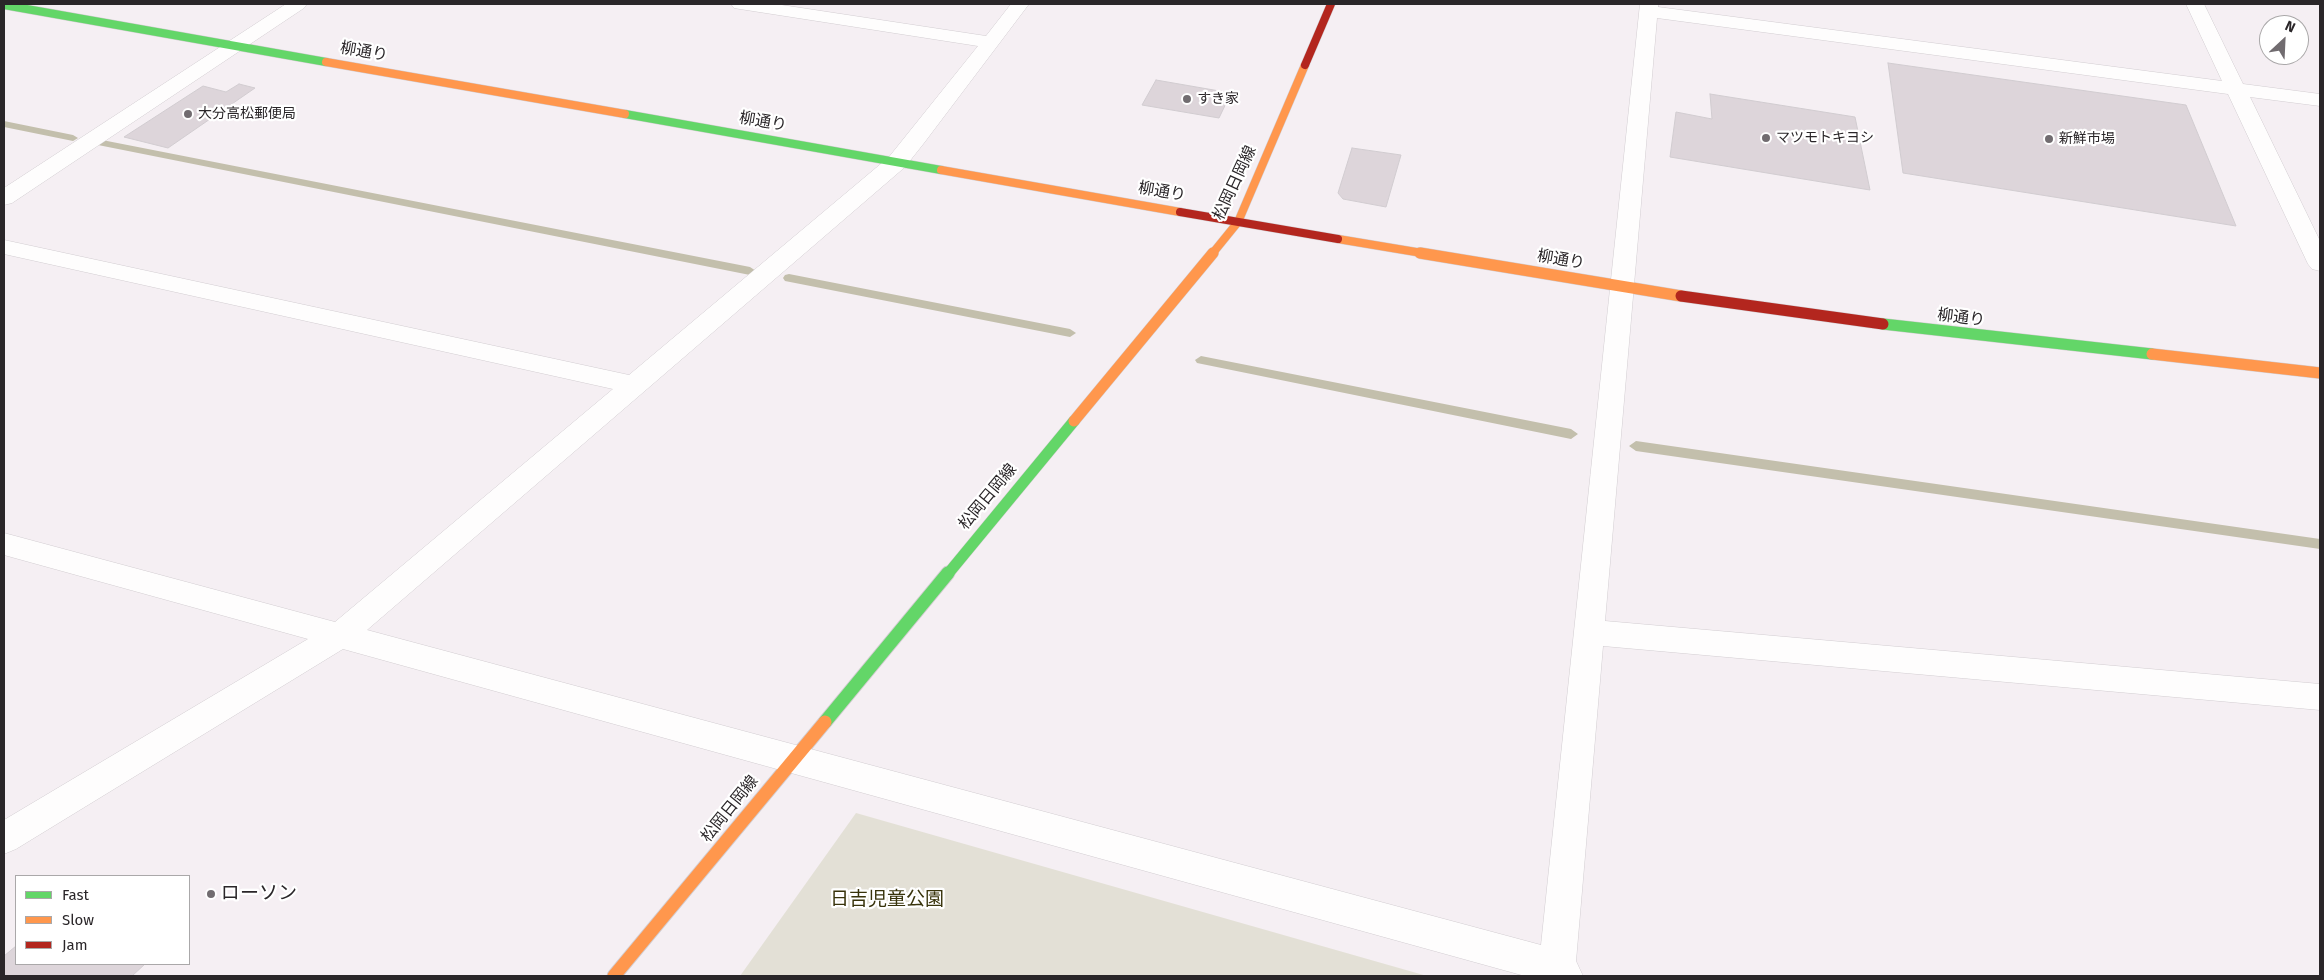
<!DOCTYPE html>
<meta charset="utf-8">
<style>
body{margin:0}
#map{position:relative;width:2324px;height:980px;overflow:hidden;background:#f5eff3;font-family:"Fira Sans",sans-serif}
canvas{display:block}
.frame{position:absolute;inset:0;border:5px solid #2a2629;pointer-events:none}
.legend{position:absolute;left:15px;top:875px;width:175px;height:90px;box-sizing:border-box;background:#fff;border:1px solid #aaa8a9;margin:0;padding:6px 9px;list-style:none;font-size:15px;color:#2a2629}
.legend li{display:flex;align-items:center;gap:10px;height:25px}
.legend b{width:25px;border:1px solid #aaa8a9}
.north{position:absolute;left:2259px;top:15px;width:50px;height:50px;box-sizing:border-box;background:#fff;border:1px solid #aaa8a9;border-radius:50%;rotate:25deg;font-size:14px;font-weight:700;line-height:20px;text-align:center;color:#2a2629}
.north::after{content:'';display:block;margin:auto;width:18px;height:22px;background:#716c70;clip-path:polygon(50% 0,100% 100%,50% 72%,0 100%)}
</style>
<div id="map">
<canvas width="2324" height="980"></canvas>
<div class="frame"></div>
<ul class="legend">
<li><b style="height:6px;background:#63d668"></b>Fast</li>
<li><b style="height:6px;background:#ff974d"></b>Slow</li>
<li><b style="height:6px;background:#b3261e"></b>Jam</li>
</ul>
<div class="north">N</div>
</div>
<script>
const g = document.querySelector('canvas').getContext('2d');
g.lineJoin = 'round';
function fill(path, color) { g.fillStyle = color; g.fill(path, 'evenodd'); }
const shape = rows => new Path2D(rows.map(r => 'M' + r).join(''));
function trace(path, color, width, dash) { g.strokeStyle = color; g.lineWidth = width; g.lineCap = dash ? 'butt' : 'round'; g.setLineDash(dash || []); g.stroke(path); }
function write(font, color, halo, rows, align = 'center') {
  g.font = font + ' "Fira Sans","Noto Sans JP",sans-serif'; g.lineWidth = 4.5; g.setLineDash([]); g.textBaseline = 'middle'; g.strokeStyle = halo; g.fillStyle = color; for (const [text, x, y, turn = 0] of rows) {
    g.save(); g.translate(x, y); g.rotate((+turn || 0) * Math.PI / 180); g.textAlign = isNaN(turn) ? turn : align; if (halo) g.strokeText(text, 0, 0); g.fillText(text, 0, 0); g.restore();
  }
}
fill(shape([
 [856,813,1427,976,740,976]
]), '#e3e0d6');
fill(shape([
 [4,121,73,135,78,138,73,141,4,127,4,121],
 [102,140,750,267,756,271,750,275,98,145,98,141,102,140],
 [789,274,1070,329,1076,333,1070,337,785,281,783,278,785,275,789,274],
 [1201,356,1571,429,1578,434,1571,439,1197,363,1195,360,1201,356],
 [1636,441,2320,539,2320,549,1636,451,1629,446,1636,441]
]), '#c3bfac');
const building = shape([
 [1888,63,2186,105,2236,226,1903,173,1888,63],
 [1156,80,1231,93,1219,118,1142,105,1156,80],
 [239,84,255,88,168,148,124,137,203,86,226,92,239,84],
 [1710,94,1855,117,1870,190,1670,157,1676,112,1712,119,1710,94],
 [1352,148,1401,155,1386,207,1343,199,1338,193,1352,148],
 [16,946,16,964,145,964,132,976,4,976,4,956,16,946]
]);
fill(building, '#ddd5da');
trace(building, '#d1ccd0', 1);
const street = shape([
 [286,4,307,4,304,8,12,203,4,205,4,188,286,4],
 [731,4,775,4,986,36,1011,4,1029,4,924,143,905,167,367,630,1541,945,1640,4,1658,4,1658,7,2222,81,2186,4,2204,4,2243,84,2320,94,2320,106,2250,97,2320,241,2320,271,2312,269,2308,264,2228,94,1657,18,1605,621,2320,684,2320,710,1603,646,1576,961,1583,976,1525,976,343,649,16,849,4,854,4,820,308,639,4,555,4,533,335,622,613,389,4,254,4,240,629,375,889,157,978,46,740,9,734,8,731,4]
]);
const fastFar2 = shape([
 [4,5,326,62],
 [625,114,941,170]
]);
const fastFar1 = shape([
 [1883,324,2152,354],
 [947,575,1074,421]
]);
const fast = shape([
 [825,722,948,573]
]);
const slowFar2 = shape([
 [326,62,625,114],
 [941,170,1180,212],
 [1338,239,1428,254],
 [1212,254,1238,222,1305,65]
]);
const slowFar1 = shape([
 [1420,253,1681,296],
 [2152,354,2320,373],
 [1074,421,1213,253]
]);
const slow = shape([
 [614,976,825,722]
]);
const jamFar1 = shape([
 [1305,65,1331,4],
 [1180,212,1338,239]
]);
const jam = shape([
 [1681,296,1883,324]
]);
trace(street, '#d2cdd1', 1);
trace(fastFar2, '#d2cdd1', 9);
trace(fastFar1, '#d2cdd1', 12);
trace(fast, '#d2cdd1', 15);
trace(slowFar2, '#d2cdd1', 9);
trace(slowFar1, '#d2cdd1', 12);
trace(slow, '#d2cdd1', 15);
trace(jamFar1, '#d2cdd1', 9);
trace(jam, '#d2cdd1', 12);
fill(street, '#fefdfd');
trace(fastFar2, '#63d668', 8);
trace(fastFar1, '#63d668', 11);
trace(fast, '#63d668', 13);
trace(slowFar2, '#ff974d', 8);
trace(slowFar1, '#ff974d', 11);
trace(slow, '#ff974d', 13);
trace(jamFar1, '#b3261e', 8);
trace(jam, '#b3261e', 11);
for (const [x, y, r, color] of [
 [1187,99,5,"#716c70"],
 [188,114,5,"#716c70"],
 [1766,138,5,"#716c70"],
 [2049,139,5,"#716c70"],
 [211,894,5,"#716c70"]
]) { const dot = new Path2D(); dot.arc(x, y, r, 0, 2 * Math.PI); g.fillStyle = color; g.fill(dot); trace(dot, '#fff', 2); }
write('14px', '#2a2629', '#fff', [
 ["すき家",1197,99],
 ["大分高松郵便局",198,114],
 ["マツモトキヨシ",1776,138],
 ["新鮮市場",2059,139]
], 'left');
write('16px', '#2a2629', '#fff', [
 ["柳通り",364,52,10],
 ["柳通り",763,122,10],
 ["松岡日岡線",1235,183,-65],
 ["柳通り",1162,192,10],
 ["柳通り",1561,260,10],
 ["柳通り",1961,318,7],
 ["松岡日岡線",988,497,-50],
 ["松岡日岡線",730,809,-51]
]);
write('19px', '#2a2629', '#fff', [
 ["ローソン",221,894]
], 'left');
write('19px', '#38330b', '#fff', [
 ["日吉児童公園",887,900]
]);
</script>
